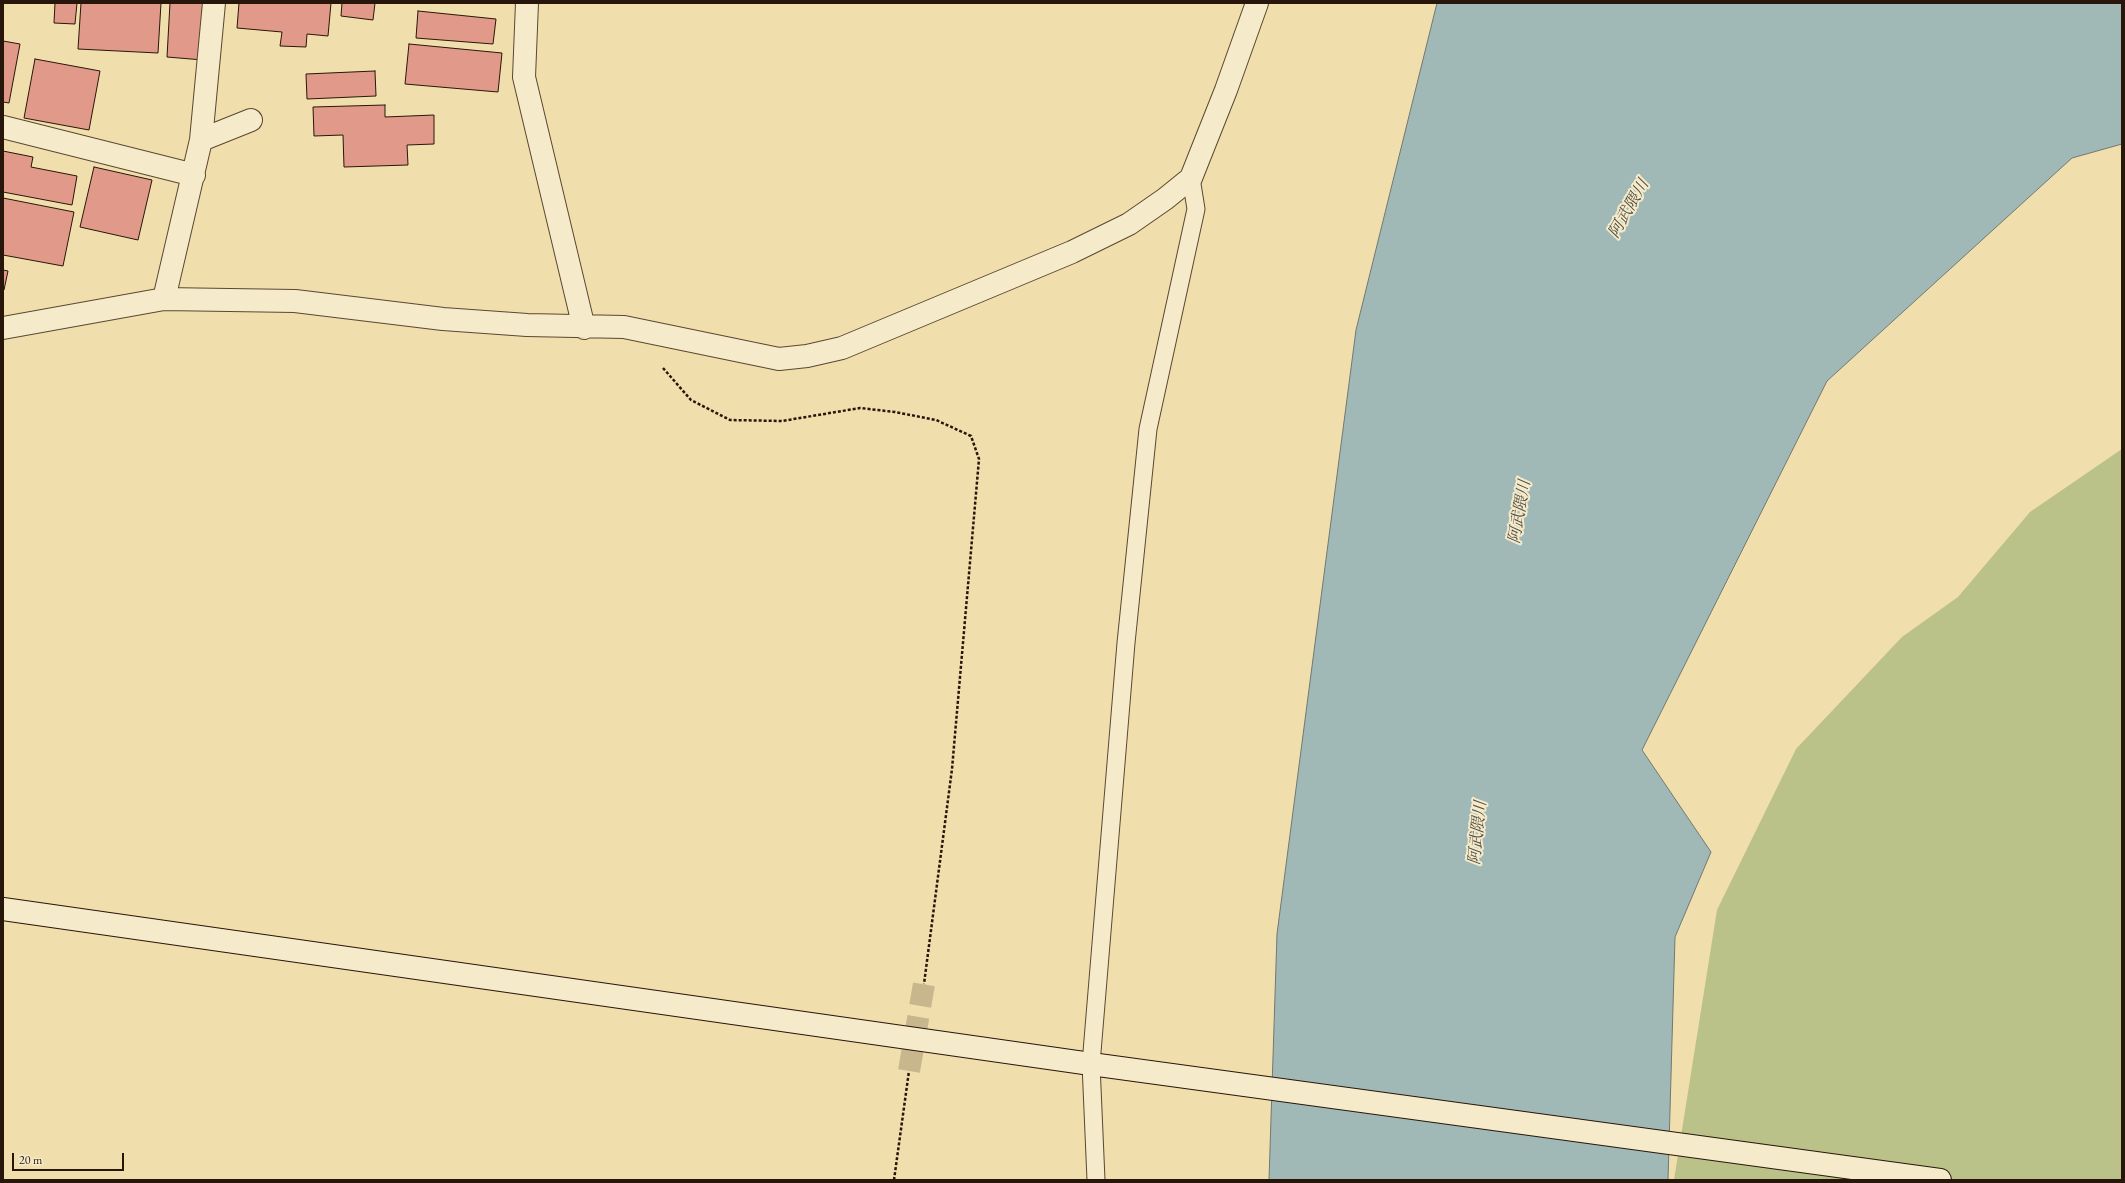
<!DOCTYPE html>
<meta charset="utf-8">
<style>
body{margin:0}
#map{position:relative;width:2125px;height:1183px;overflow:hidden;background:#f0deac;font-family:"EB Garamond",serif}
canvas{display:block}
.frame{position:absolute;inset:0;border:4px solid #28160a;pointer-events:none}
.scale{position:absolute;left:12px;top:1153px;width:112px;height:18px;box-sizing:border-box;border:2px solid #28160a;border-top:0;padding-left:5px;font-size:12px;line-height:14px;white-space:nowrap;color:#28160a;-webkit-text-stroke:3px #f5eac9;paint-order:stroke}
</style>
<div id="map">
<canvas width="2125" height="1183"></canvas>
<div class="frame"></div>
<div class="scale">20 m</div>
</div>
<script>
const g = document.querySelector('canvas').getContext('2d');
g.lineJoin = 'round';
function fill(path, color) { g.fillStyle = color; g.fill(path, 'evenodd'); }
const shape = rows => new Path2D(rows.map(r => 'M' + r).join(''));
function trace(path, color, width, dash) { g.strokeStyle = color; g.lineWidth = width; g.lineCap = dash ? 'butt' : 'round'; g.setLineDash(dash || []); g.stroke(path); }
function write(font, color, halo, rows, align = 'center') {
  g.font = font + ' "EB Garamond","Noto Serif JP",serif'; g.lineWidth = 4; g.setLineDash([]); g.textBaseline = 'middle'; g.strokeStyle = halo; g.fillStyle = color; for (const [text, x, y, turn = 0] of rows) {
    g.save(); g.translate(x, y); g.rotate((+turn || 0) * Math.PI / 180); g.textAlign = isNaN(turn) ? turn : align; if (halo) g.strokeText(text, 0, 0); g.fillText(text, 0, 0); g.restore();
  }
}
fill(shape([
 [2122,449,2122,1180,1674,1180,1717,910,1796,749,1902,637,1958,597,2030,512]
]), '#bac189');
const water = shape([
 [1437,3,2122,3,2122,144,2072,158,1827,381,1642,750,1711,852,1675,937,1668,1180,1269,1180,1277,934,1356,330,1437,3]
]);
fill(water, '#a0b9b6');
trace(water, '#707871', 1);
const building = shape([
 [55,3,77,3,75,24,54,23,55,3],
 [81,3,161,3,158,53,78,49,81,3],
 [170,3,206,3,203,60,167,57,170,3],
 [239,3,331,3,328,36,307,34,306,47,280,46,282,32,237,28,239,3],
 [342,3,375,3,373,20,341,16,342,3],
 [418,11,496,19,493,44,416,38,418,11],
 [3,41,20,44,9,103,3,102,3,41],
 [409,44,502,53,498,92,405,84,409,44],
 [35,59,100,71,89,130,24,118,35,59],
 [375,71,376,96,307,99,306,74,375,71],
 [385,105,385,117,434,115,434,144,407,145,408,165,344,167,343,135,314,136,313,107,385,105],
 [3,151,33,157,31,167,77,176,72,205,3,192,3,151],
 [94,167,152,180,138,240,80,227,94,167],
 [3,198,74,212,63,266,3,255,3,198],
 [3,270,8,271,4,290,3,290,3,270]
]);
fill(building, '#e19989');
trace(building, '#28160a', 1);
trace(shape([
 [909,1071,924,984]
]), '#c8b68c', 22, [22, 11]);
const lane = shape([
 [1096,1180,1091,1064,1126,643,1148,429,1196,209,1191,178]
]);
const street = shape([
 [527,3,524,77,584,328],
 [3,127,194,175],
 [201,140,251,120],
 [164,299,201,140,214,3],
 [3,328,164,299,295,301,443,319,527,325,624,327,779,359,807,356,842,348,1072,252,1129,224,1165,199,1191,178,1226,90,1257,3]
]);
const secondary = shape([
 [3,909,1091,1064,1940,1180]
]);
trace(lane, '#5a4832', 19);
trace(street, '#5a4832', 24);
trace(secondary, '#28160a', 24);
trace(shape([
 [663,368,691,400,730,420,782,421,860,408,895,412,936,420,971,436,979,459,952,769,924,984],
 [894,1180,909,1071]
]), '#28160a', 2.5, [3, 2]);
trace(lane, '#f5eac9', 17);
trace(street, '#f5eac9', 22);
trace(secondary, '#f5eac9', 22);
write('italic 16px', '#524f46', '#f5eac9', [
 ["阿武隈川",1629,209,-60],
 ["阿武隈川",1520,512,-80],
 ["阿武隈川",1478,833,-84]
]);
</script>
